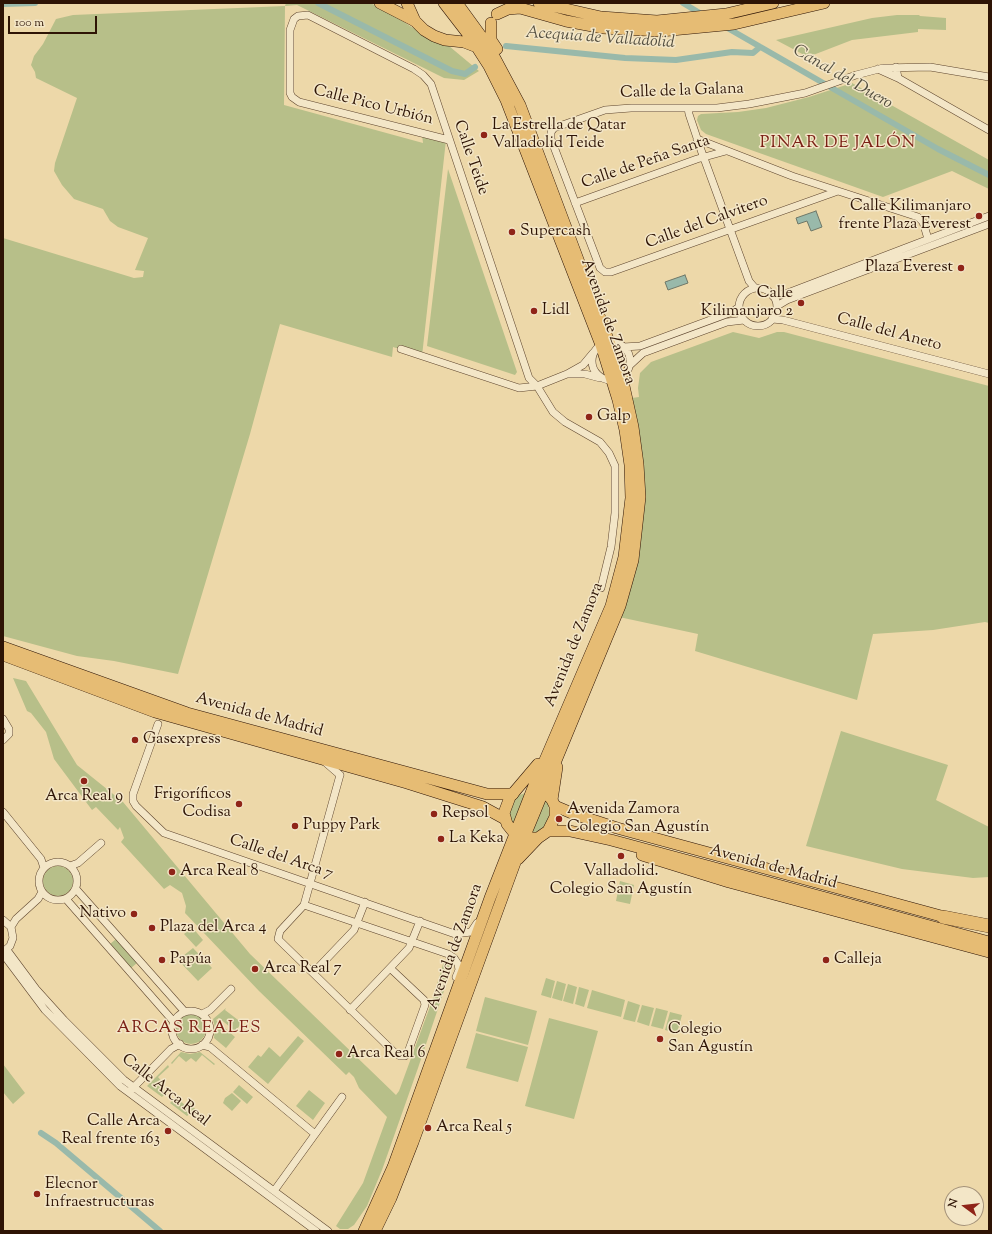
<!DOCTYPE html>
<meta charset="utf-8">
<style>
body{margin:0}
#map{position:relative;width:992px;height:1234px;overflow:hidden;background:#edd8a9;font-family:"Sorts Mill Goudy",serif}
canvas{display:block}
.frame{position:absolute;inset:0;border:4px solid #2e1405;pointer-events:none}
.north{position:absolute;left:944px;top:1186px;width:40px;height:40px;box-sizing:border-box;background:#f3e6c7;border:1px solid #a49279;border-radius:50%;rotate:285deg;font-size:11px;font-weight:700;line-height:16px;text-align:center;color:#2e1405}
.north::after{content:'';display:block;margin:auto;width:14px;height:18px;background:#8f2418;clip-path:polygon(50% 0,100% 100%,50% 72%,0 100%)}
.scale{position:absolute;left:8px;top:16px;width:89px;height:18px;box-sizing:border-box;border:2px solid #2e1405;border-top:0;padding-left:5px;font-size:12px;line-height:14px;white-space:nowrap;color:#2e1405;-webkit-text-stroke:3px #f3e6c7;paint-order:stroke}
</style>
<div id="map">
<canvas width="992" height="1234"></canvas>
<div class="frame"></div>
<div class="north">N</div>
<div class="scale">100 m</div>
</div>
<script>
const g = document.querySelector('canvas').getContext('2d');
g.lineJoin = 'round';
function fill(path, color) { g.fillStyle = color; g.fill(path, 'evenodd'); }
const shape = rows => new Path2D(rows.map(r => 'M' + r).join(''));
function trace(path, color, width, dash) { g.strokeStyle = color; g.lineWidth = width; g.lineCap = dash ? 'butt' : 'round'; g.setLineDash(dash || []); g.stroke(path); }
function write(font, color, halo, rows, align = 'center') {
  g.font = font + ' "Sorts Mill Goudy",serif'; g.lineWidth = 3; g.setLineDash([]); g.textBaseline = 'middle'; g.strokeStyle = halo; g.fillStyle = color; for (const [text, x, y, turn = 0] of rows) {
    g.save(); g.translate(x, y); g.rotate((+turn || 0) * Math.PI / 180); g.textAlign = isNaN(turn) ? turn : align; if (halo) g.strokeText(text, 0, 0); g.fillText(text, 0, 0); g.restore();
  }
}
fill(shape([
 [286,3,369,3,381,7,430,39,449,46,479,71,464,80,444,78,297,5,285,6,284,105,423,143,422,134,446,140,422,356,393,347,392,357,280,324,250,434,178,674,114,661,77,656,3,636,3,238,134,278,143,277,144,271,135,270,148,238,118,227,110,221,103,209,74,199,62,185,54,171,55,163,77,98,36,78,35,72,31,65,34,56,43,44,56,19,73,15,285,6],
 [897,15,919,15,920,16,946,18,946,30,918,29,918,32,852,40,808,57,776,40,872,18],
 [852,83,989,160,989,189,952,171,883,197,706,134,701,130,697,120,698,116,701,114,738,112,766,108,809,97],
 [448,169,517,372,515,375,427,346],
 [733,332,759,338,777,332,784,332,989,386,989,623,985,622,933,630,873,634,857,700,695,651,698,634,619,617,632,398,639,397,638,388,640,373,651,362],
 [13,678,26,681,77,765,123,802,250,954,396,1095,399,1091,432,1001,444,961,451,965,451,970,418,1068,382,1170,367,1206,354,1225,348,1229,340,1229,336,1226,363,1183,387,1117,359,1088,354,1077,349,1072,346,1075,259,991,185,913,186,906,182,893,170,885,164,889,121,842,124,838,120,827,118,830,96,807,92,810,54,759,46,732,31,713,27,711],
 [841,731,948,765,936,800,989,827,989,877,973,878,902,869,806,846],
 [529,792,515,827,509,816,509,806,516,796],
 [543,797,548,804,550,818,544,828,537,832,531,833],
 '43 881a15 15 0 1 1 30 0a15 15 0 1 1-30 0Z',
 [620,881,634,885,630,904,616,901],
 [192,927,203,940,196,947,184,934],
 [116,939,137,963,131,968,110,944],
 [193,948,212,968,198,981,178,960],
 [546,978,555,981,551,998,541,995],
 [557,981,566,984,562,1001,552,998],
 [568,984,577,987,573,1004,563,1001],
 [579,987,589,990,584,1007,575,1004],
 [592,990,625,1000,621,1017,587,1008],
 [485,997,537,1011,528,1045,476,1031],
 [628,1001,640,1005,635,1022,623,1019],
 [642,1005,654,1008,649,1026,637,1022],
 [226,1008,225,1010,242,1023,235,1031,219,1018,216,1020,235,1037,226,1048,214,1038,215,1028,213,1019],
 [656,1008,668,1011,663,1029,651,1026],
 [670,1012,682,1015,677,1033,665,1030],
 '176 1029a15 15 0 1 1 30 0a15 15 0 1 1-30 0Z',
 [549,1018,598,1031,574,1119,525,1106],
 [476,1033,528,1047,518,1082,466,1068],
 [298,1036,304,1041,268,1084,248,1067,258,1055,261,1057,269,1047,280,1057],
 [181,1052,190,1054,200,1052,215,1064,214,1065,202,1055,196,1062,191,1058,186,1062,179,1056,172,1064,171,1063],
 [3,1064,25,1093,13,1104,3,1092],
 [168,1065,169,1067,158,1077,164,1084,161,1088,166,1093,162,1097,147,1086],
 [239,1085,253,1097,247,1104,233,1092],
 [309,1090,325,1103,313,1120,296,1106],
 [232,1093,241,1101,232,1111,223,1103,225,1098],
 [176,1097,186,1106,190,1102,195,1109,187,1116,170,1103]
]), '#b7bf89');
const water = shape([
 [816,211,822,227,811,231,807,221,798,224,796,218,816,211],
 [685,275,688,283,668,290,665,282,685,275]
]);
fill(water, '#99b9aa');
trace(water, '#6e7768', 1);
trace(shape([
 [318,3,452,71,465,74,475,67],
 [683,3,703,15],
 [3,4,35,3],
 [724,26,938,149,989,175],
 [506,46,625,58,676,60,732,52,753,53,760,47],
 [41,1133,56,1143,160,1231]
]), '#99b9aa', 6);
const minor = shape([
 [896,67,898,78,989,130],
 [878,69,898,78],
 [688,108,689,114,701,150,749,281,755,288],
 [697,139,792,176,918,217,923,222,928,239],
 [449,140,299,102,292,97,290,93,290,30,294,19,298,16,308,15,414,69,423,75,431,84,529,378,537,386,553,412,565,422,600,442,609,453,615,466,615,513,611,547,601,588],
 [838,191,611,272,605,272,600,268,551,139,551,132,554,128,605,110,631,108,717,108,749,104,805,93,856,75,883,68,930,67,989,77],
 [575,203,697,159,726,151],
 '739 307a19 19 0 1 1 38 0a19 19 0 1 1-38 0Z',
 [773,296,785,294,989,216],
 [777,306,787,300,989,224],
 [772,319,783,320,989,374],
 '592 361a19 19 0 1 1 38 0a19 19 0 1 1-38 0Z',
 [623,347,640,346,732,312,739,307],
 [401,349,519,388,537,386,567,374,583,365,593,353],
 [630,365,643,353,727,322,744,320],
 [569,374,585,374,600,378],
 [3,719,9,729,9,734,3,740],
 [158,724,133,794,133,801,136,806,164,833,455,934,471,932,477,923],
 [325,762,340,775],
 [340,775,304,905,280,931,278,939,394,1052,400,1056,405,1056,408,1052,425,1005,424,1000,390,968],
 [3,812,41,859,44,868],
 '39 881a19 19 0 1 1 38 0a19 19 0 1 1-38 0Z',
 [70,866,78,863,101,843],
 [76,889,185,1012],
 [66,899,174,1022],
 [304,905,448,954,454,958,458,964,459,970,456,977],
 [3,920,11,927,13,938,10,946,3,952],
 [11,927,16,919,38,899,42,892],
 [7,950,36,989,64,1020,124,1080,328,1231],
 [3,954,45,1010,120,1086,316,1231],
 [309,969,314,972,354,930,365,902],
 [350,1010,409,948,420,921],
 '172 1030a19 19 0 1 1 38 0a19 19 0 1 1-38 0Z',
 [202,1014,210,1010,231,989],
 [202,1045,210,1047,315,1134],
 [130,1091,171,1049,180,1044],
 [274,1191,342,1097]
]);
const primary = shape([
 [380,3,415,21],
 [3,647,187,713,487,794,513,794],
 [3,655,155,712,407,783,483,807,505,819]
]);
const trunk = shape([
 [407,3,415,21,424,30,434,36,445,40,464,42,477,47],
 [539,3,601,17,657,21,726,14,773,3],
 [497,14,508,9,520,8,566,21,603,28,661,31,734,24,824,3],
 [491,23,491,40,497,49],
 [538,764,510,797,504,813,507,824,515,834,524,838,538,838],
 [552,800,557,767],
 [555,806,574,814,617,828,952,919],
 [548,831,570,831,611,840,989,942],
 [642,855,729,882,989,952],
 [518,859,538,838,548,831,555,817,555,806,552,800,547,794,536,788],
 [364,1231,393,1167,490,898,533,788,611,606,624,557,631,498,630,465,625,430,618,400,601,345,506,100,489,66,471,38,444,3],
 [375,1231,391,1198,413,1142,524,838,620,606,633,560,640,497,638,464,633,427,622,377,609,342,520,105,489,47,457,3]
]);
const motorway = shape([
 [943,917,989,926]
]);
trace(minor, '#5e452e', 8);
trace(primary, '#2e1405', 12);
trace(trunk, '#2e1405', 12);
trace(motorway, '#2e1405', 14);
trace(minor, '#f3e6c7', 7);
trace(primary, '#e6bc74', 11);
trace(trunk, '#e6bc74', 11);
trace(motorway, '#e6bc74', 13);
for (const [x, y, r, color] of [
 [484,135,4,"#8f2418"],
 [979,216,4,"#8f2418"],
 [512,232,4,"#8f2418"],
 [961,268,4,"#8f2418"],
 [801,303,4,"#8f2418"],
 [534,311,4,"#8f2418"],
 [589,417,4,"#8f2418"],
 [135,740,4,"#8f2418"],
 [84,781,4,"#8f2418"],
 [239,804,4,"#8f2418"],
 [434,814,4,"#8f2418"],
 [559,819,4,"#8f2418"],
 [295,826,4,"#8f2418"],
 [441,839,4,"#8f2418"],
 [621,856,4,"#8f2418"],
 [172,872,4,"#8f2418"],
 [134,914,4,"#8f2418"],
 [152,928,4,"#8f2418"],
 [162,960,4,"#8f2418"],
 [826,960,4,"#8f2418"],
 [255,969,4,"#8f2418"],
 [660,1039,4,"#8f2418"],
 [339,1054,4,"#8f2418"],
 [428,1128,4,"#8f2418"],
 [168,1131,4,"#8f2418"],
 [37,1194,4,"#8f2418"]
]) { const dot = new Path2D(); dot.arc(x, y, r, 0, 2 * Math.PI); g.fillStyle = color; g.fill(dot); trace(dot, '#f3e6c7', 1.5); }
write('16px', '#2e1405', '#f3e6c7', [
 ["Calle de la Galana",682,92,-2],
 ["Calle Pico Urbión",373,106,14],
 ["Calle Teide",470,158,71],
 ["Calle de Peña Santa",646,163,-19],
 ["Calle del Calvitero",707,223,-20],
 ["Avenida de Zamora",607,322,70],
 ["Calle del Aneto",889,333,15],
 ["Avenida de Zamora",575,645,-68],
 ["Avenida de Madrid",259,716,15],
 ["Calle del Arca 7",281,858,19],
 ["Avenida de Madrid",773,868,15],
 ["Avenida de Zamora",456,947,-70],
 ["Calle Arca Real",165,1091,38]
]);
write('16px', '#2e1405', '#f3e6c7', [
 ["La Estrella de Qatar",492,126],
 ["Valladolid Teide",492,144],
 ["Calle Kilimanjaro",971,207,"right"],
 ["frente Plaza Everest",971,225,"right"],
 ["Supercash",520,232],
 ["Plaza Everest",953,268,"right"],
 ["Calle",793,294,"right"],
 ["Kilimanjaro 2",793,312,"right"],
 ["Lidl",542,311],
 ["Galp",597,417],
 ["Gasexpress",143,740],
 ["Frigoríficos",231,795,"right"],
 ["Codisa",231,813,"right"],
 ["Arca Real 9",84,797,"center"],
 ["Avenida Zamora",567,810],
 ["Colegio San Agustín",567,828],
 ["Repsol",442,814],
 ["Puppy Park",303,826],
 ["La Keka",449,839],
 ["Arca Real 8",180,872],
 ["Valladolid.",621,872,"center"],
 ["Colegio San Agustín",621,890,"center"],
 ["Nativo",126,914,"right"],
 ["Plaza del Arca 4",160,928],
 ["Papúa",170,960],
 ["Calleja",834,960],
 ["Arca Real 7",263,969],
 ["Colegio",668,1030],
 ["San Agustín",668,1048],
 ["Arca Real 6",347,1054],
 ["Calle Arca",160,1122,"right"],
 ["Real frente 163",160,1140,"right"],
 ["Arca Real 5",436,1128],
 ["Elecnor",45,1185],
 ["Infraestructuras",45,1203]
], 'left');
write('italic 17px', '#534e3f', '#f3e6c7', [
 ["Acequia de Valladolid",600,39,4],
 ["Canal del Duero",842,78,30]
]);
g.letterSpacing = '1px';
write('17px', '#7a1f14', '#f3e6c7', [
 ["PINAR DE JALÓN",838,144],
 ["ARCAS REALES",189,1029]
]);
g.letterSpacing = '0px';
</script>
